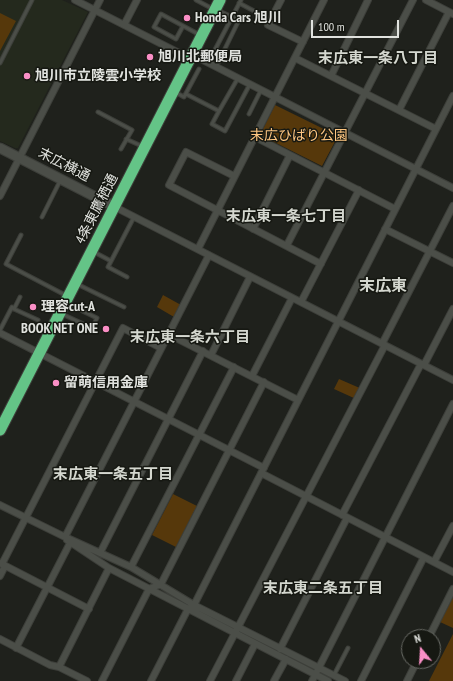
<!DOCTYPE html>
<meta charset="utf-8">
<style>
body{margin:0}
#map{position:relative;width:453px;height:681px;overflow:hidden;background:#1f211c;font-family:"PT Sans Narrow",sans-serif}
canvas{display:block}
.north{position:absolute;left:401px;top:629px;width:40px;height:40px;box-sizing:border-box;background:#161812;border:1px solid #676964;border-radius:50%;rotate:342deg;font-size:11px;font-weight:700;line-height:16px;text-align:center;color:#e0e2de}
.north::after{content:'';display:block;margin:auto;width:14px;height:18px;background:#fa8fc6;clip-path:polygon(50% 0,100% 100%,50% 72%,0 100%)}
.scale{position:absolute;left:311px;top:20px;width:88px;height:18px;box-sizing:border-box;border:2px solid #e0e2de;border-top:0;padding-left:5px;font-size:12px;line-height:14px;white-space:nowrap;color:#e0e2de;-webkit-text-stroke:3px #161812;paint-order:stroke}
</style>
<div id="map">
<canvas width="453" height="681"></canvas>
<div class="north">N</div>
<div class="scale">100 m</div>
</div>
<script>
const g = document.querySelector('canvas').getContext('2d');
g.lineJoin = 'round';
function fill(path, color) { g.fillStyle = color; g.fill(path, 'evenodd'); }
const shape = rows => new Path2D(rows.map(r => 'M' + r).join(''));
function trace(path, color, width, dash) { g.strokeStyle = color; g.lineWidth = width; g.lineCap = dash ? 'butt' : 'round'; g.setLineDash(dash || []); g.stroke(path); }
function write(font, color, halo, rows, align = 'center') {
  g.font = font + ' "PT Sans Narrow","Noto Sans JP",sans-serif'; g.lineWidth = 3; g.setLineDash([]); g.textBaseline = 'middle'; g.strokeStyle = halo; g.fillStyle = color; for (const [text, x, y, turn = 0] of rows) {
    g.save(); g.translate(x, y); g.rotate((+turn || 0) * Math.PI / 180); g.textAlign = isNaN(turn) ? turn : align; if (halo) g.strokeText(text, 0, 0); g.fillText(text, 0, 0); g.restore();
  }
}
fill(shape([
 [0,0,62,0,88,12,18,148,15,148,0,141]
]), '#24291d');
fill(shape([
 [0,13,16,21,0,51],
 [275,105,338,136,322,166,260,135],
 [163,295,181,305,174,317,157,307],
 [339,379,362,389,356,399,334,389],
 [173,494,197,506,176,547,152,535],
 [453,597,453,628,440,622],
 [453,634,453,681,429,681]
]), '#56380b');
const lane = shape([
 [196,0,213,9],
 [239,3,271,20],
 [183,26,176,39,154,27,161,14,200,35],
 [0,63,32,0],
 [208,63,241,0],
 [216,67,239,20,217,10],
 [175,92,184,97,199,69],
 [186,94,219,111,238,78],
 [219,111,212,124,225,131,250,84],
 [98,112,132,130,121,149],
 [249,114,261,90],
 [126,139,144,147],
 [42,217,60,181],
 [21,235,6,264,67,296],
 [94,252,111,261],
 [127,277,108,267,134,217],
 [77,284,124,307],
 [20,297,14,309,38,320],
 [62,314,92,328,97,318,68,304],
 [0,330,12,307,14,309],
 [334,675,348,648]
]);
const street = shape([
 [75,0,189,58],
 [281,0,268,25,303,42],
 [426,0,453,14],
 [124,25,137,0],
 [191,54,453,188],
 [295,58,436,129],
 [331,76,368,0],
 [399,110,449,12],
 [255,137,395,209],
 [234,176,186,152,169,185,321,264],
 [0,196,100,0],
 [115,207,453,380],
 [253,229,290,155],
 [385,229,453,263],
 [287,245,413,0],
 [198,249,324,0],
 [301,302,359,190],
 [0,333,264,468],
 [168,334,298,400],
 [382,344,453,206],
 [211,355,250,277],
 [424,365,453,309],
 [252,376,292,298],
 [261,473,453,572],
 [0,505,65,537,131,567,194,605,345,681],
 [342,515,421,364],
 [65,537,209,255],
 [67,540,109,568,328,681],
 [100,553,203,351],
 [434,562,453,526],
 [0,563,89,609],
 [2,564,123,328,161,348],
 [131,567,234,367],
 [0,576,5,566],
 [429,637,453,589],
 [0,639,50,665,59,667,87,681],
 [16,648,70,543],
 [280,649,347,518],
 [59,667,109,568],
 [102,681,149,589,161,584,264,382],
 [151,681,188,609,194,605,453,96],
 [210,681,385,345],
 [236,681,255,644],
 [274,681,286,659],
 [312,681,453,404],
 [361,681,424,557],
 [407,681,417,661]
]);
const secondary = shape([
 [0,148,115,207]
]);
const highway = shape([
 [0,430,220,0]
]);
trace(lane, '#3d3f3a', 5);
trace(street, '#3d3f3a', 8);
trace(secondary, '#3d3f3a', 11);
trace(highway, '#3d3f3a', 13);
trace(lane, '#4b4e48', 3);
trace(street, '#4b4e48', 6);
trace(secondary, '#4b4e48', 9);
trace(highway, '#64c487', 11);
for (const [x, y, r, color] of [
 [187,18,4,"#fa8fc6"],
 [150,57,4,"#fa8fc6"],
 [27,76,4,"#fa8fc6"],
 [33,307,4,"#fa8fc6"],
 [106,329,4,"#fa8fc6"],
 [56,383,4,"#fa8fc6"]
]) { const dot = new Path2D(); dot.arc(x, y, r, 0, 2 * Math.PI); g.fillStyle = color; g.fill(dot); trace(dot, '#161812', 1.5); }
write('bold 14px', '#e0e2de', '#161812', [
 ["Honda Cars 旭川",195,18],
 ["旭川北郵便局",158,57],
 ["旭川市立陵雲小学校",35,76],
 ["理容cut-A",41,307],
 ["BOOK NET ONE",98,329,"right"],
 ["留萌信用金庫",64,383]
], 'left');
write('14px', '#fec681', '#161812', [
 ["末広ひばり公園",299,136]
]);
write('14px', '#e0e2de', '#161812', [
 ["末広横通",64,165,27],
 ["4条東鷹栖通",97,209,-63]
]);
write('bold 15px', '#d4d7cf', '#161812', [
 ["末広東一条八丁目",378,59],
 ["末広東一条七丁目",286,217],
 ["末広東一条六丁目",190,338],
 ["末広東一条五丁目",113,475],
 ["末広東二条五丁目",323,589]
]);
write('bold 16px', '#d4d7cf', '#161812', [
 ["末広東",383,286]
]);
</script>
